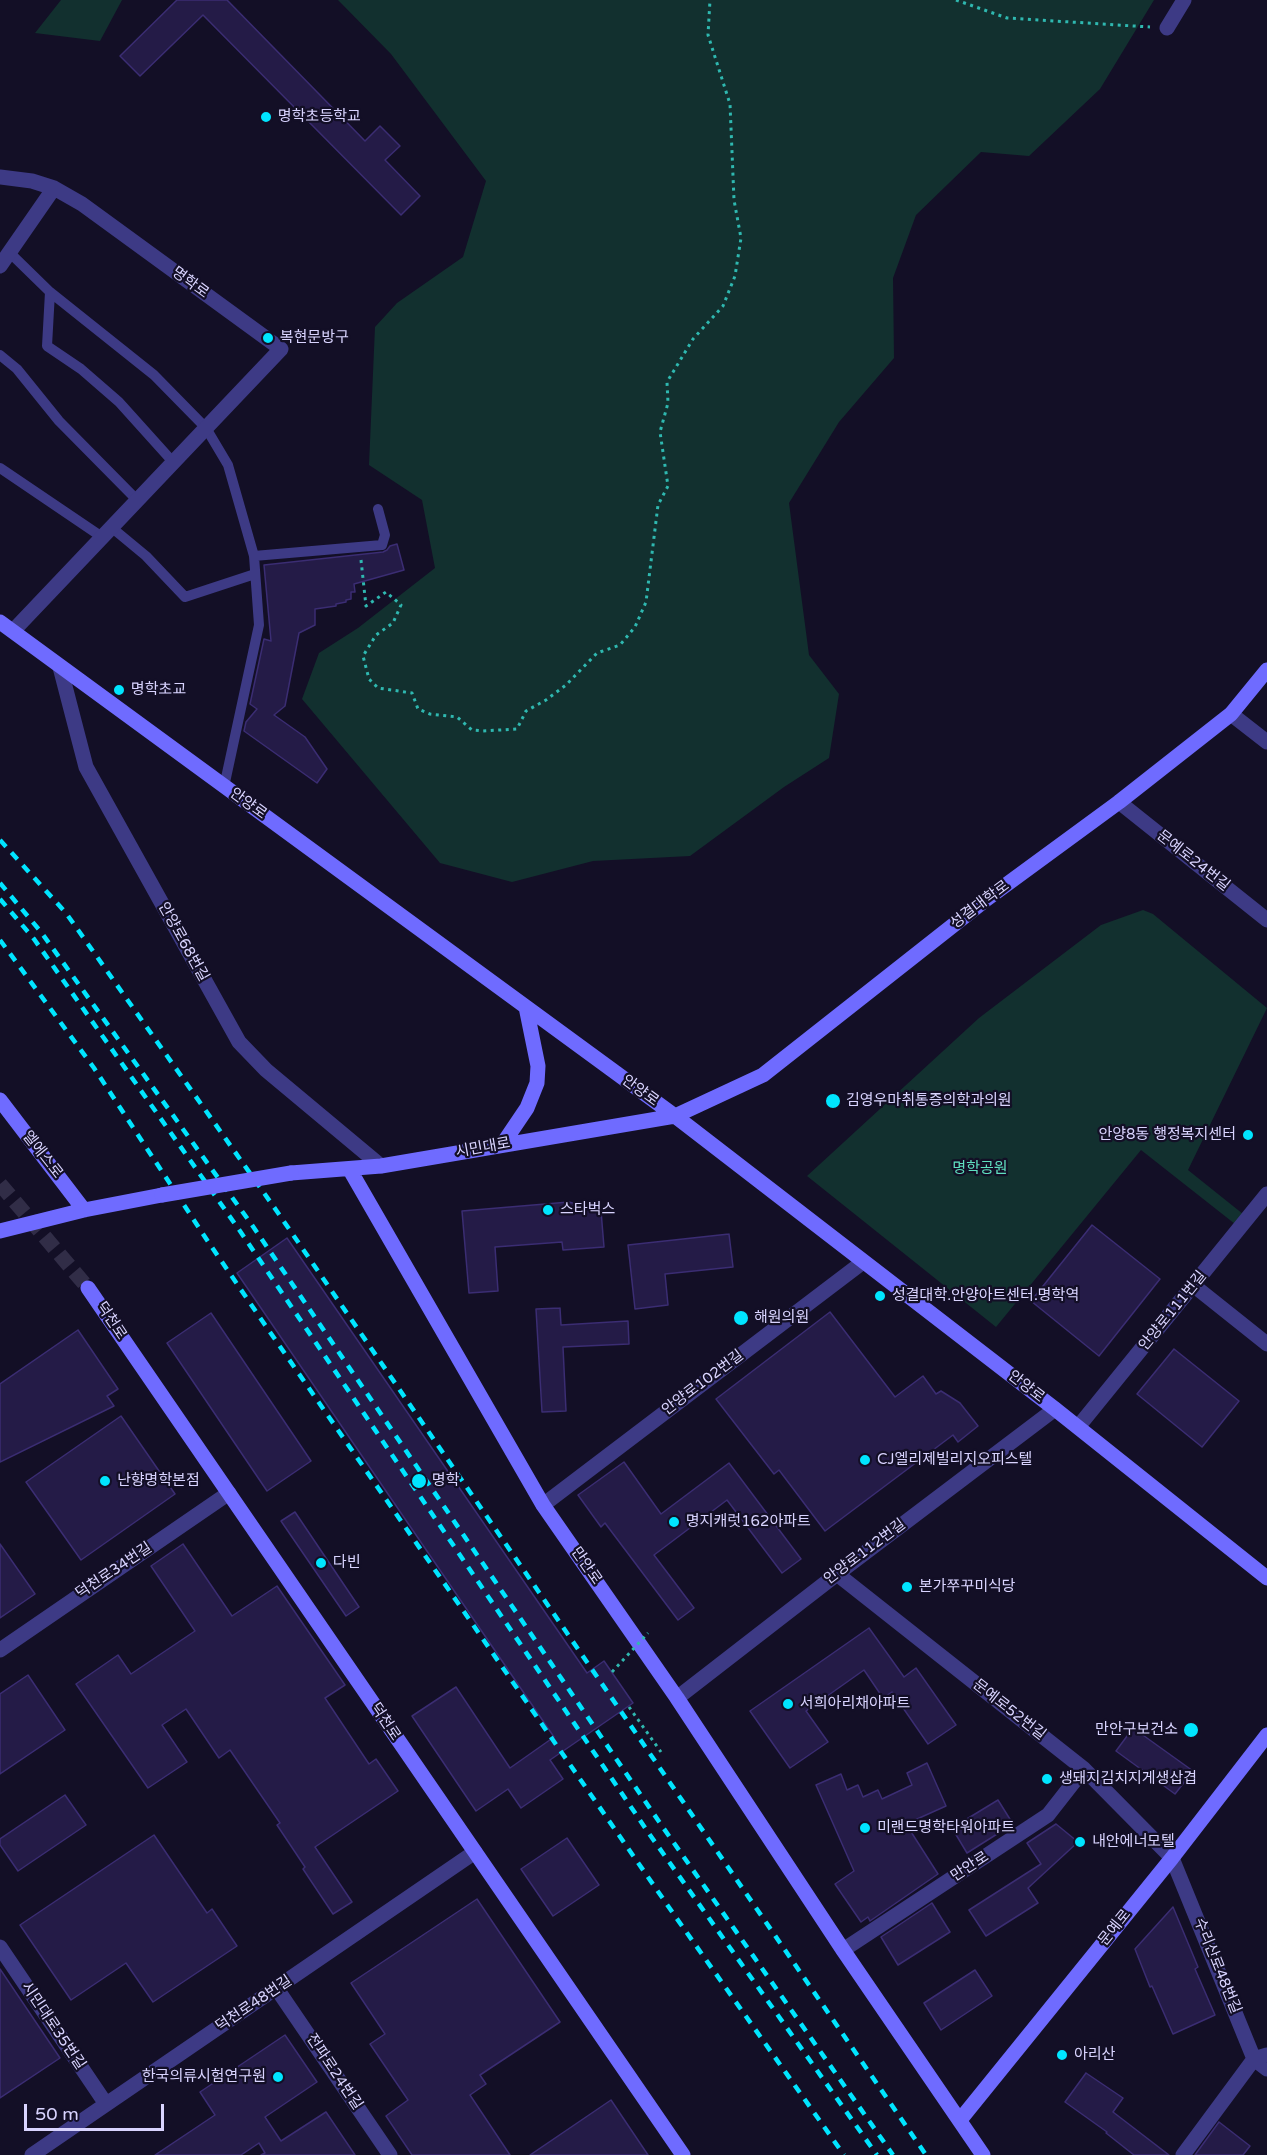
<!DOCTYPE html>
<meta charset="utf-8">
<style>
body{margin:0}
#map{position:relative;width:1267px;height:2155px;overflow:hidden;background:#130f26;font-family:"Varela Round",sans-serif}
canvas{display:block}
.scale{position:absolute;left:24px;top:2104px;width:140px;height:27px;box-sizing:border-box;border:3px solid #d9d4ff;border-top:0;padding-left:8px;font-size:18px;line-height:21px;white-space:nowrap;color:#d9d4ff;-webkit-text-stroke:4px #130f26;paint-order:stroke}
</style>
<div id="map">
<canvas width="1267" height="2155"></canvas>
<div class="scale">50 m</div>
</div>
<script>
const g = document.querySelector('canvas').getContext('2d');
g.lineJoin = 'round';
function fill(path, color) { g.fillStyle = color; g.fill(path, 'evenodd'); }
const shape = rows => new Path2D(rows.map(r => 'M' + r).join(''));
function trace(path, color, width, dash) { g.strokeStyle = color; g.lineWidth = width; g.lineCap = dash ? 'butt' : 'round'; g.setLineDash(dash || []); g.stroke(path); }
function write(font, color, halo, rows, align = 'center') {
  g.font = font + ' "Varela Round","Noto Sans KR",sans-serif'; g.lineWidth = 4.5; g.setLineDash([]); g.textBaseline = 'middle'; g.strokeStyle = halo; g.fillStyle = color; for (const [text, x, y, turn = 0] of rows) {
    g.save(); g.translate(x, y); g.rotate((+turn || 0) * Math.PI / 180); g.textAlign = isNaN(turn) ? turn : align; if (halo) g.strokeText(text, 0, 0); g.fillText(text, 0, 0); g.restore();
  }
}
fill(shape([
 [61,0,122,0,100,41,35,33],
 [338,0,1154,0,1100,89,1029,156,981,152,916,215,893,278,894,358,839,422,789,503,809,655,839,694,829,758,784,787,690,856,593,861,512,882,440,863,302,699,319,653,358,628,435,568,422,500,369,465,375,327,397,303,463,257,486,181,391,54],
 [1143,910,1153,914,1267,1008,1188,1170,1243,1214,1235,1224,1141,1150,996,1327,807,1176,979,1018,1101,925]
]), '#12302f');
const building = shape([
 [177,0,227,0,365,141,380,126,400,146,385,160,420,196,401,215,203,15,140,76,120,56,177,0],
 [397,544,404,570,354,584,355,592,351,592,351,599,346,600,346,602,336,604,336,606,315,609,315,625,299,633,285,706,274,715,305,737,327,769,317,783,244,731,246,722,257,709,250,704,264,639,271,641,264,565,383,552,387,550,390,546,397,544],
 [569,1202,601,1211,604,1247,563,1250,562,1242,495,1247,498,1291,469,1293,462,1211,569,1202],
 [1092,1225,1160,1279,1099,1356,1031,1301,1092,1225],
 [729,1234,733,1267,665,1274,668,1305,635,1309,628,1245,729,1234],
 [287,1238,587,1673,604,1661,633,1703,550,1760,563,1779,521,1808,508,1789,476,1811,412,1716,456,1687,510,1768,554,1737,237,1273,287,1238],
 [560,1308,561,1325,628,1321,629,1344,563,1347,566,1411,542,1412,536,1309,560,1308],
 [830,1312,895,1397,923,1376,936,1394,941,1391,960,1403,978,1426,958,1442,953,1435,825,1531,779,1470,774,1474,716,1399,830,1312],
 [211,1313,311,1461,267,1491,167,1343,211,1313],
 [78,1330,118,1389,107,1396,114,1406,0,1462,0,1384,78,1330],
 [1174,1349,1239,1401,1202,1447,1137,1394,1174,1349],
 [121,1416,175,1494,81,1560,26,1482,121,1416],
 [624,1462,661,1514,729,1463,801,1559,782,1573,727,1500,654,1555,694,1608,678,1620,605,1523,601,1527,578,1495,624,1462],
 [295,1512,359,1607,346,1616,281,1521,295,1512],
 [0,1544,35,1594,0,1618,0,1544],
 [183,1544,232,1616,277,1586,345,1685,325,1698,369,1764,376,1759,398,1791,315,1847,352,1902,333,1914,303,1869,305,1867,277,1825,280,1823,230,1750,219,1758,186,1709,162,1725,187,1762,148,1788,76,1684,118,1655,131,1674,195,1631,151,1566,183,1544],
 [869,1628,904,1677,916,1668,956,1725,928,1744,892,1692,883,1698,864,1670,806,1711,828,1742,790,1768,750,1711,869,1628],
 [28,1675,65,1730,0,1774,0,1694,28,1675],
 [1133,1728,1193,1771,1175,1794,1116,1751,1133,1728],
 [927,1763,946,1806,906,1824,938,1874,870,1921,868,1917,861,1922,835,1884,854,1871,816,1785,841,1774,847,1790,858,1785,863,1797,878,1790,882,1799,912,1785,907,1773,927,1763],
 [65,1795,86,1825,18,1871,0,1845,0,1839,65,1795],
 [998,1800,1013,1824,967,1853,952,1828,998,1800],
 [1056,1824,1078,1842,1028,1888,1038,1903,986,1936,969,1910,1041,1864,1027,1843,1056,1824],
 [154,1835,207,1913,212,1909,237,1946,153,2002,126,1963,71,2000,20,1925,154,1835],
 [567,1838,599,1885,553,1916,521,1869,567,1838],
 [477,1899,560,2022,480,2075,486,2084,470,2095,510,2155,412,2155,386,2116,408,2100,370,2044,385,2034,351,1983,477,1899],
 [932,1903,950,1932,898,1965,881,1937,932,1903],
 [1173,1907,1198,1967,1195,1969,1215,2015,1173,2034,1152,1986,1150,1987,1135,1949,1173,1907],
 [0,1969,60,2058,0,2098,0,1969],
 [975,1970,992,1996,941,2030,924,2003,975,1970],
 [285,2035,317,2082,265,2117,281,2141,326,2112,355,2155,261,2155,265,2153,259,2143,241,2155,155,2155,215,2115,200,2092,285,2035],
 [1086,2073,1123,2098,1113,2112,1169,2155,1134,2155,1106,2133,1107,2132,1065,2102,1086,2073],
 [611,2100,648,2155,530,2155,611,2100],
 [1219,2122,1250,2146,1243,2155,1195,2155,1219,2122]
]);
fill(building, '#241b47');
trace(building, '#3b2d73', 1.5);
trace(shape([
 [0,1184,88,1288]
]), '#312d47', 15, [15, 8]);
trace(shape([
 [956,0,1007,18,1150,27],
 [361,560,366,606,386,592,401,605,393,623,376,635,363,656,369,679,378,688,412,693,418,709,430,714,457,717,472,730,483,731,517,729,526,711,546,700,566,685,597,653,620,645,635,627,646,602,658,505,668,486,660,432,668,403,667,382,693,339,723,306,735,276,741,238,734,200,730,104,708,35,710,0],
 [629,1707,661,1752]
]), '#2fb8b0', 3, [3, 4.5]);
trace(shape([
 [9,252,50,292,154,375,206,428,228,465,254,556,259,625,224,787],
 [50,292,47,346,81,369,119,402,173,462],
 [0,355,17,369,59,421,137,500],
 [0,468,102,537],
 [111,527,146,556,185,597,255,574],
 [254,556,382,545,385,535,378,509]
]), '#3d3a85', 10);
trace(shape([
 [1167,28,1184,0],
 [0,177,32,181,54,188,82,204,281,349,13,631],
 [0,266,54,188],
 [60,667,86,767,239,1042,266,1070,381,1166],
 [1231,714,1267,742],
 [1119,802,1267,920],
 [1193,1285,1267,1344],
 [1078,1427,1267,1194],
 [543,1505,863,1262],
 [837,1574,1084,1769,1172,1858,1254,2059,1267,2069],
 [0,1650,229,1493],
 [677,1698,837,1574,1055,1409],
 [0,1947,106,2104],
 [843,1950,1048,1815,1084,1769],
 [277,1989,390,2155],
 [32,2155,475,1852],
 [1183,2155,1254,2059,1267,2055]
]), '#3d3a85', 15);
trace(shape([
 [0,622,675,1116,1055,1409,1267,1578],
 [0,1100,84,1210],
 [502,1145,527,1108,537,1083,538,1066,526,1007],
 [350,1170,543,1505,677,1698,843,1950,983,2155],
 [291,1173,381,1166,675,1116,763,1075,984,901,1119,802,1231,714,1267,670],
 [0,1231,84,1210,162,1195],
 [88,1288,683,2155],
 [960,2120,1172,1858,1267,1735]
]), '#6f6bff', 15);
trace(shape([
 [0,840,66,913,276,1210,926,2155],
 [0,883,41,932,252,1225,662,1826,893,2155],
 [0,899,34,939,240,1231,650,1835,877,2155],
 [0,940,94,1068,207,1240,263,1322,675,1916,844,2155]
]), '#00e5ff', 4.5, [9, 8]);
trace(shape([
 [612,1672,648,1633]
]), '#2fb8b0', 3, [3, 4.5]);
trace(shape([
 [162,1195,291,1173]
]), '#6f6bff', 15);
for (const [x, y, r, color] of [
 [266,117,6,"#00e5ff"],
 [268,338,6,"#00e5ff"],
 [119,690,6,"#00e5ff"],
 [833,1101,8,"#00e5ff"],
 [1248,1135,6,"#00e5ff"],
 [548,1210,6,"#00e5ff"],
 [880,1296,6,"#00e5ff"],
 [741,1318,8,"#00e5ff"],
 [865,1460,6,"#00e5ff"],
 [105,1481,6,"#00e5ff"],
 [419,1481,8,"#00e5ff"],
 [674,1522,6,"#00e5ff"],
 [321,1563,6,"#00e5ff"],
 [907,1587,6,"#00e5ff"],
 [788,1704,6,"#00e5ff"],
 [1191,1730,8,"#00e5ff"],
 [1047,1779,6,"#00e5ff"],
 [865,1828,6,"#00e5ff"],
 [1080,1842,6,"#00e5ff"],
 [1062,2055,6,"#00e5ff"],
 [278,2077,6,"#00e5ff"]
]) { const dot = new Path2D(); dot.arc(x, y, r, 0, 2 * Math.PI); g.fillStyle = color; g.fill(dot); trace(dot, '#130f26', 2); }
write('15px', '#d9d4ff', '#130f26', [
 ["명학초등학교",278,117],
 ["복현문방구",280,338],
 ["명학초교",131,690],
 ["김영우마취통증의학과의원",846,1101],
 ["안양8동 행정복지센터",1236,1135,"right"],
 ["스타벅스",560,1210],
 ["성결대학.안양아트센터.명학역",892,1296],
 ["해원의원",754,1318],
 ["CJ엘리제빌리지오피스텔",877,1460],
 ["난향명학본점",117,1481],
 ["명학",432,1481],
 ["명지캐럿162아파트",686,1522],
 ["다빈",333,1563],
 ["본가쭈꾸미식당",919,1587],
 ["서희아리채아파트",800,1704],
 ["만안구보건소",1178,1730,"right"],
 ["생돼지김치지게생삽겹",1059,1779],
 ["미랜드명학타워아파트",877,1828],
 ["내안에너모텔",1092,1842],
 ["아리산",1074,2055],
 ["한국의류시험연구원",266,2077,"right"]
], 'left');
write('15px', '#d9d4ff', '#130f26', [
 ["명학로",190,283,36],
 ["안양로",248,804,36],
 ["문예로24번길",1193,861,38],
 ["성결대학로",980,905,-37],
 ["안양로68번길",183,942,61],
 ["안양로",640,1091,36],
 ["시민대로",483,1148,-10],
 ["엘에스로",42,1155,52],
 ["안양로111번길",1173,1311,-51],
 ["덕천로",111,1321,56],
 ["안양로102번길",703,1383,-37],
 ["안양로",1026,1387,38],
 ["안양로112번길",865,1552,-37],
 ["만안로",586,1566,55],
 ["덕천로34번길",114,1571,-34],
 ["문예로52번길",1009,1710,38],
 ["덕천로",385,1722,56],
 ["만안로",970,1867,-33],
 ["문예로",1115,1928,-51],
 ["수리산로48번길",1217,1966,68],
 ["덕천로48번길",254,2004,-34],
 ["시민대로35번길",53,2026,56],
 ["전파로24번길",334,2072,56]
]);
write('15px', '#5fe0c0', '#130f26', [
 ["명학공원",980,1169]
]);
</script>
